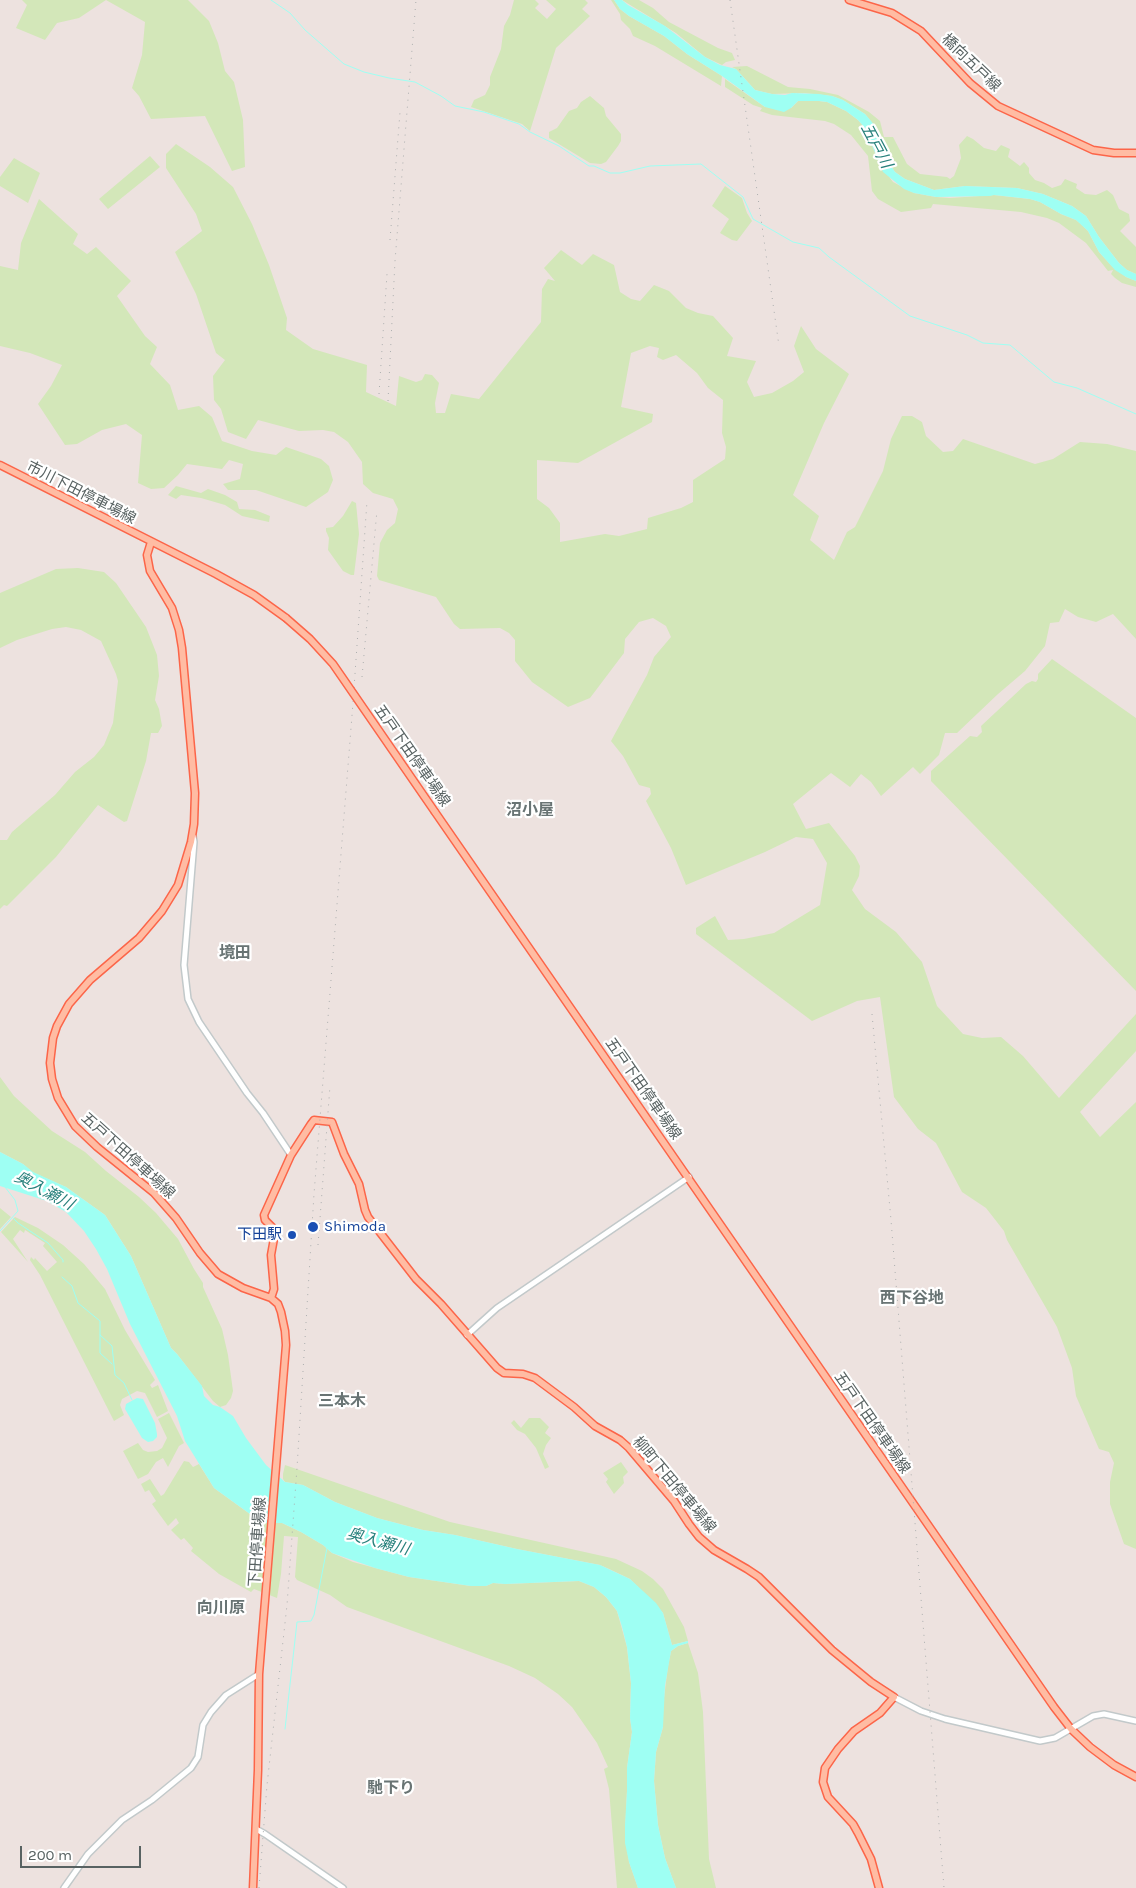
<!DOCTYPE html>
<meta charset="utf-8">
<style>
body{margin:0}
#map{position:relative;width:1136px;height:1888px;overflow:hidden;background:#ede2df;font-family:Karla,sans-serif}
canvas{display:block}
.scale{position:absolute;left:20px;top:1846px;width:121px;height:22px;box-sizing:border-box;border:2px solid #586262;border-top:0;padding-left:6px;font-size:15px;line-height:18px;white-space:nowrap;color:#586262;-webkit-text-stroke:4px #fff;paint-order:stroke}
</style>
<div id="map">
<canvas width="1136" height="1888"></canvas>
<div class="scale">200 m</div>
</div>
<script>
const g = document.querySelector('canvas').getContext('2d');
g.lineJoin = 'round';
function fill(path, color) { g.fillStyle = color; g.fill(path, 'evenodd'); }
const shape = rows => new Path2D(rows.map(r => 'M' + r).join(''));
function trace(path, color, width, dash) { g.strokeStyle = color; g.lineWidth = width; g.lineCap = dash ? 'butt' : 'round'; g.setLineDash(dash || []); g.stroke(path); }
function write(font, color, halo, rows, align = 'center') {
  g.font = font + ' Karla,"Noto Sans JP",sans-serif'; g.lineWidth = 4.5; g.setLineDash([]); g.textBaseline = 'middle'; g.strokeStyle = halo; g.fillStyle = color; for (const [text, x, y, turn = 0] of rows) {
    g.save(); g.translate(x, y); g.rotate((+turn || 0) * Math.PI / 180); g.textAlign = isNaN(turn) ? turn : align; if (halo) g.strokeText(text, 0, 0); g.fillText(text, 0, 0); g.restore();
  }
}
fill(shape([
 [22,0,106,0,79,18,57,23,45,40,16,28,27,5],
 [106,0,188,0,209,21,218,43,225,71,234,82,243,120,245,167,232,171,205,116,151,119,139,96,132,88,142,55,145,22],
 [514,0,535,0,539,4,535,8,547,19,556,9,546,0,585,0,588,3,582,9,590,16,556,48,530,131,522,124,471,107,474,100,485,95,490,85,490,77,501,49,504,26,510,15],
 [611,0,614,0,620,9,629,16,664,36,687,54,722,76,721,86,655,46,633,36,630,29,621,20,620,14],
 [622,0,639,0,653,8,669,22,718,48,732,53,735,60,726,62,722,65,705,57,676,33],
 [747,66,788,87,810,89,838,95,869,112,880,121,884,137,893,137,907,164,920,174,947,177,950,179,954,176,961,158,959,145,967,136,973,139,984,148,996,151,1001,145,1010,149,1008,157,1020,166,1024,162,1029,168,1029,173,1035,180,1044,183,1052,188,1061,185,1065,179,1077,184,1076,188,1085,194,1096,195,1107,190,1113,195,1119,209,1129,214,1130,221,1120,231,1136,247,1136,274,1127,270,1119,263,1099,237,1086,216,1072,206,1043,194,1017,188,965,186,934,190,905,179,895,172,889,163,877,129,865,114,843,100,832,96,804,93,772,94,755,90,736,69,732,67],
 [725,79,765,107,791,108,798,101,819,101,827,102,846,111,858,120,865,128,879,163,893,182,914,193,936,197,950,198,994,195,1030,199,1040,202,1061,214,1076,220,1082,225,1088,231,1099,252,1110,264,1126,277,1136,281,1136,287,1122,283,1115,278,1111,274,1113,270,1108,271,1086,243,1059,223,1047,218,1021,212,933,204,931,208,901,212,878,199,872,191,868,156,851,135,834,124,825,121,772,115,760,111,762,108,753,105,725,87],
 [590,96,604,108,606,116,621,134,621,141,618,146,606,162,601,164,590,163,549,138,549,132,557,128,569,111,577,108,581,102],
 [176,144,210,167,233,187,252,224,269,265,287,318,286,330,313,349,367,365,366,392,396,406,399,376,416,382,422,380,425,374,432,375,439,383,435,403,436,413,445,413,451,394,479,399,541,322,542,289,548,279,555,281,544,268,561,250,582,265,593,254,614,265,620,292,631,299,640,301,654,285,669,291,686,308,698,313,713,316,733,338,727,356,756,361,747,382,754,397,772,393,793,381,804,372,794,346,801,326,816,349,849,374,824,423,793,495,819,516,810,540,834,560,847,532,855,527,883,471,891,439,902,416,912,416,922,422,926,436,943,452,953,451,963,439,1035,464,1053,459,1080,442,1107,444,1136,451,1136,639,1113,614,1096,622,1078,617,1065,609,1059,622,1050,623,1045,646,1025,671,998,694,957,733,945,733,939,755,920,774,913,767,881,796,871,782,861,774,850,787,831,773,793,804,806,829,829,823,855,856,860,866,859,876,852,890,865,909,896,932,922,962,937,1006,963,1034,982,1038,1001,1037,1023,1056,1059,1098,1136,1014,1136,1051,1080,1112,1100,1137,1136,1102,1136,1549,1124,1544,1110,1504,1110,1482,1114,1463,1109,1452,1099,1449,1076,1396,1072,1368,1057,1327,1007,1240,1004,1231,986,1208,962,1192,936,1143,918,1129,894,1097,880,997,857,1001,812,1021,696,934,696,928,715,916,728,940,744,939,774,933,820,905,827,863,813,839,796,837,765,852,686,885,671,848,646,801,651,794,650,788,639,785,623,756,611,741,647,675,654,657,671,637,666,626,653,618,639,622,625,639,624,653,590,698,568,707,532,682,515,661,515,640,509,633,500,628,460,629,454,624,436,597,379,580,377,576,380,543,387,530,395,523,398,509,393,499,373,493,363,484,362,462,348,442,334,432,323,430,299,431,258,420,246,439,228,432,221,409,214,400,213,376,225,360,216,353,196,294,175,252,202,231,196,214,166,168,166,154],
 [650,346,659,348,657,357,663,360,676,355,697,373,708,388,723,400,722,433,726,447,725,459,693,480,693,502,681,508,648,518,647,529,619,536,605,534,560,542,560,523,549,508,537,499,537,460,578,463,652,422,653,414,621,407,631,353],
 [150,156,160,167,108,209,99,199],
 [14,158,40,173,28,203,0,186,0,177],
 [725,186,742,198,747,213,752,221,737,241,732,240,720,233,729,219,712,206],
 [39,199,78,234,73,244,87,254,96,247,131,281,117,296,145,336,157,347,150,364,170,385,178,410,199,406,212,417,222,441,252,451,276,455,286,447,321,459,329,466,333,480,328,492,306,507,256,490,228,490,223,484,240,479,243,464,229,460,222,469,187,464,178,475,164,488,151,489,138,483,142,435,126,424,102,430,77,444,65,445,38,404,51,386,62,365,30,353,0,346,0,266,18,270,21,243],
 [176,486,201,493,208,489,225,495,237,502,239,509,255,510,270,516,269,522,242,516,225,505,201,498,181,495,176,499,168,495],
 [352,501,356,503,359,534,354,575,351,575,343,571,328,550,329,538,326,531,326,528,333,527,343,516],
 [78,568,104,572,116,583,146,627,157,655,159,676,155,700,159,709,162,726,158,733,151,733,146,761,127,821,124,822,98,805,56,857,7,906,4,905,0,909,0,840,7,840,12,832,55,795,75,772,94,757,104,745,113,723,118,681,116,674,101,641,81,630,66,627,52,629,17,640,0,648,0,593,56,569],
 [1052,659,1136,718,1136,991,931,781,931,771,970,736,977,737,982,732,981,726,1026,684,1032,681,1036,682,1038,679,1038,674],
 [0,1077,14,1096,52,1131,85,1152,106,1171,139,1197,156,1213,178,1239,194,1269,203,1283,203,1287,222,1329,228,1355,233,1391,231,1398,226,1405,220,1407,213,1401,177,1354,171,1348,131,1256,105,1215,66,1187,32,1172,23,1164,0,1152],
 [0,1208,11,1217,0,1229],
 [15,1217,38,1228,63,1245,84,1264,105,1289,125,1330,155,1380,150,1385,152,1388,158,1385,168,1411,157,1417,145,1393,137,1391,122,1399,120,1405,124,1415,114,1421,40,1275,30,1260,31,1257,34,1260,35,1258,47,1271,57,1262,43,1246,45,1243,25,1230,24,1233,20,1230,13,1239,28,1262,1,1232],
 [169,1413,184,1443,179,1446,168,1467,163,1458,156,1462,148,1474,138,1479,123,1451,138,1443,143,1450,148,1452,157,1451,162,1448,167,1438,158,1419],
 [529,1418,540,1418,549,1427,545,1433,551,1438,546,1445,543,1454,549,1467,545,1469,536,1448,525,1434,517,1430,511,1423,514,1420,521,1428],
 [184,1461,189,1462,193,1467,199,1464,214,1488,250,1514,282,1523,301,1532,323,1545,332,1553,353,1562,409,1577,471,1586,486,1586,493,1583,505,1584,579,1581,594,1587,606,1597,617,1611,627,1647,631,1683,630,1718,632,1732,627,1768,627,1791,625,1834,629,1862,638,1888,617,1888,609,1789,604,1769,608,1767,597,1743,572,1707,558,1694,535,1678,509,1666,347,1607,330,1595,297,1580,295,1577,298,1537,284,1536,281,1574,277,1598,254,1589,251,1592,219,1574,191,1551,193,1548,184,1538,181,1540,171,1530,179,1523,176,1518,168,1526,152,1504,156,1501,149,1490,145,1492,141,1484,150,1479,161,1496,164,1494],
 [621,1462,628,1472,623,1477,624,1483,614,1494,606,1482,608,1479,603,1473],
 [285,1465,450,1522,616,1559,642,1571,653,1579,663,1589,684,1627,688,1641,672,1645,663,1613,630,1579,609,1569,600,1565,517,1549,455,1535,423,1530,377,1518,335,1502,303,1485,285,1482,283,1479,283,1474],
 [688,1643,698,1673,703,1712,709,1859,716,1888,676,1888,665,1858,658,1825,654,1781,656,1752,663,1727,663,1706,668,1666,671,1651,678,1646]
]), '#d3e7b9');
fill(shape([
 [614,0,622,0,628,5,665,26,705,57,720,65,736,69,755,90,772,94,785,95,792,93,819,94,832,96,843,100,865,114,871,121,877,129,889,163,895,172,905,179,934,190,965,186,1017,188,1043,194,1072,206,1086,216,1099,237,1119,263,1127,270,1136,274,1136,281,1126,277,1115,270,1099,252,1088,231,1076,220,1061,214,1040,202,1030,199,994,195,990,196,936,197,914,193,904,189,883,172,865,128,858,120,846,111,827,102,819,101,798,101,791,108,784,112,765,107,722,76,687,54,664,36,629,16,620,9],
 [0,1152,23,1164,33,1172,66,1187,105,1215,131,1256,171,1348,177,1354,202,1386,204,1396,213,1405,220,1407,233,1416,246,1438,266,1465,285,1482,303,1485,335,1502,377,1518,423,1530,455,1535,517,1549,600,1565,630,1579,656,1603,663,1613,672,1645,688,1641,688,1643,678,1646,671,1651,665,1686,663,1727,656,1752,654,1781,658,1825,665,1858,676,1888,638,1888,629,1862,625,1843,625,1825,627,1791,627,1768,632,1732,630,1718,631,1683,627,1647,622,1627,617,1611,606,1597,594,1587,579,1581,505,1584,493,1583,486,1586,471,1586,409,1577,375,1568,332,1553,323,1545,301,1532,282,1523,266,1523,250,1514,214,1488,185,1441,177,1416,130,1324,107,1269,96,1249,84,1231,66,1212,47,1201,0,1186],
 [137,1398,143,1399,155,1423,157,1434,157,1437,153,1441,148,1442,142,1438,125,1409,126,1404]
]), '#9efff3');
trace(shape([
 [271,0,290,13,305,30,344,64,364,72,389,78,415,82,441,96,455,106,484,112,519,124,530,132,559,146,589,166,594,166,610,173,620,173,650,166,701,164,743,197,753,219,793,242,819,248,829,257,910,316,967,335,983,343,1010,345,1054,382,1077,388,1136,414],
 [13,1218,18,1223,48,1243,63,1260,63,1262],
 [0,1231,18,1211,15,1200,5,1187],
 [62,1277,72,1286,78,1303,100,1321,100,1335,112,1346,115,1375,124,1383,132,1400],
 [100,1335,100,1353,112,1364],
 [285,1729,297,1622,311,1621,314,1615,327,1548]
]), '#9efff3', 1);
const minor = shape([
 [193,836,194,842,184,965,188,999,199,1022,247,1093,263,1113,291,1155],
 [467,1335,497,1308,689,1177],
 [894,1697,921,1711,945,1719,1040,1741,1055,1738,1093,1716,1104,1714,1136,1721],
 [256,1829,265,1834,343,1888],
 [64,1888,88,1854,122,1820,152,1800,191,1768,198,1757,203,1725,211,1712,226,1695,259,1674]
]);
const major = shape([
 [849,0,892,13,921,31,970,83,998,106,1093,150,1114,153,1136,153],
 [0,465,216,574,254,595,286,618],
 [151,542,147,555,150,571,172,608,179,630,182,648,195,793,194,824,191,842,178,885,162,911,139,938,90,980,69,1004,57,1026,53,1038,50,1063,52,1079,58,1098,75,1126,97,1147,154,1193,176,1218,200,1253,218,1274,243,1288,271,1298,278,1304,281,1312,285,1331,286,1345,259,1674,258,1770,253,1888],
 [435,812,1054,1707,1071,1729,1090,1747,1114,1765,1136,1777],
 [271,1298,274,1289,271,1255,275,1233,274,1229,265,1220,264,1215,291,1155,311,1124,314,1120,332,1122,344,1154,359,1184,365,1210,368,1217,416,1279,441,1304,497,1368,504,1373,523,1374,535,1378,574,1407,595,1426,620,1440,629,1448,674,1501,689,1524,699,1537,714,1550,747,1569,759,1577,832,1650,871,1682,894,1697,880,1713,854,1731,838,1749,825,1768,823,1782,828,1797,853,1824,858,1833,871,1859,879,1888]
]);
trace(minor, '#c2c9ca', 8);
trace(major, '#fc6549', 9);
trace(minor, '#fff', 5);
trace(major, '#ffbca3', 6);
trace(shape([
 [730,0,779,346],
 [390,240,400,112],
 [379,394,387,274],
 [388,401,395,261,416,0],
 [362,677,377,510],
 [872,1014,891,1220,944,1888],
 [318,1245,330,1086],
 [259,1888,267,1785,287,1605,297,1468,314,1194,353,703,367,501]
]), '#abaeae', 1, [1, 6]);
const majorBridge = shape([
 [286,618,310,639,333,664,435,812]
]);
trace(majorBridge, '#fc6549', 9, []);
trace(majorBridge, '#ffbca3', 6);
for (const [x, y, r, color] of [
 [313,1227,6,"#1a4fb4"],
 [292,1235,5,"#1a4fb4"]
]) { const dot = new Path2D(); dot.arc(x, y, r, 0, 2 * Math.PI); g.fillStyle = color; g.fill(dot); trace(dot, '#fff', 2); }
write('15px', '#586262', '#fff', [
 ["橋向五戸線",971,63,44],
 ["市川下田停車場線",81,493,27],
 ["五戸下田停車場線",412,756,55],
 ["五戸下田停車場線",643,1089,55],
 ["五戸下田停車場線",128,1156,42],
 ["五戸下田停車場線",872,1423,55],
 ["柳町下田停車場線",674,1485,50],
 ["下田停車場線",258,1542,-86]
]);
write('15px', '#164399', '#fff', [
 ["Shimoda",324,1227],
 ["下田駅",282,1235,"right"]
], 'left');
write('italic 16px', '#28817c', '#fff', [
 ["五戸川",876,146,62],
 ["奥入瀬川",44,1191,28],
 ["奥入瀬川",378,1542,15]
]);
write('bold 16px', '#697474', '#fff', [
 ["沼小屋",530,810],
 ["境田",235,953],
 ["西下谷地",912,1298],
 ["三本木",342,1401],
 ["向川原",221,1608],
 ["馳下り",391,1788]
]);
</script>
